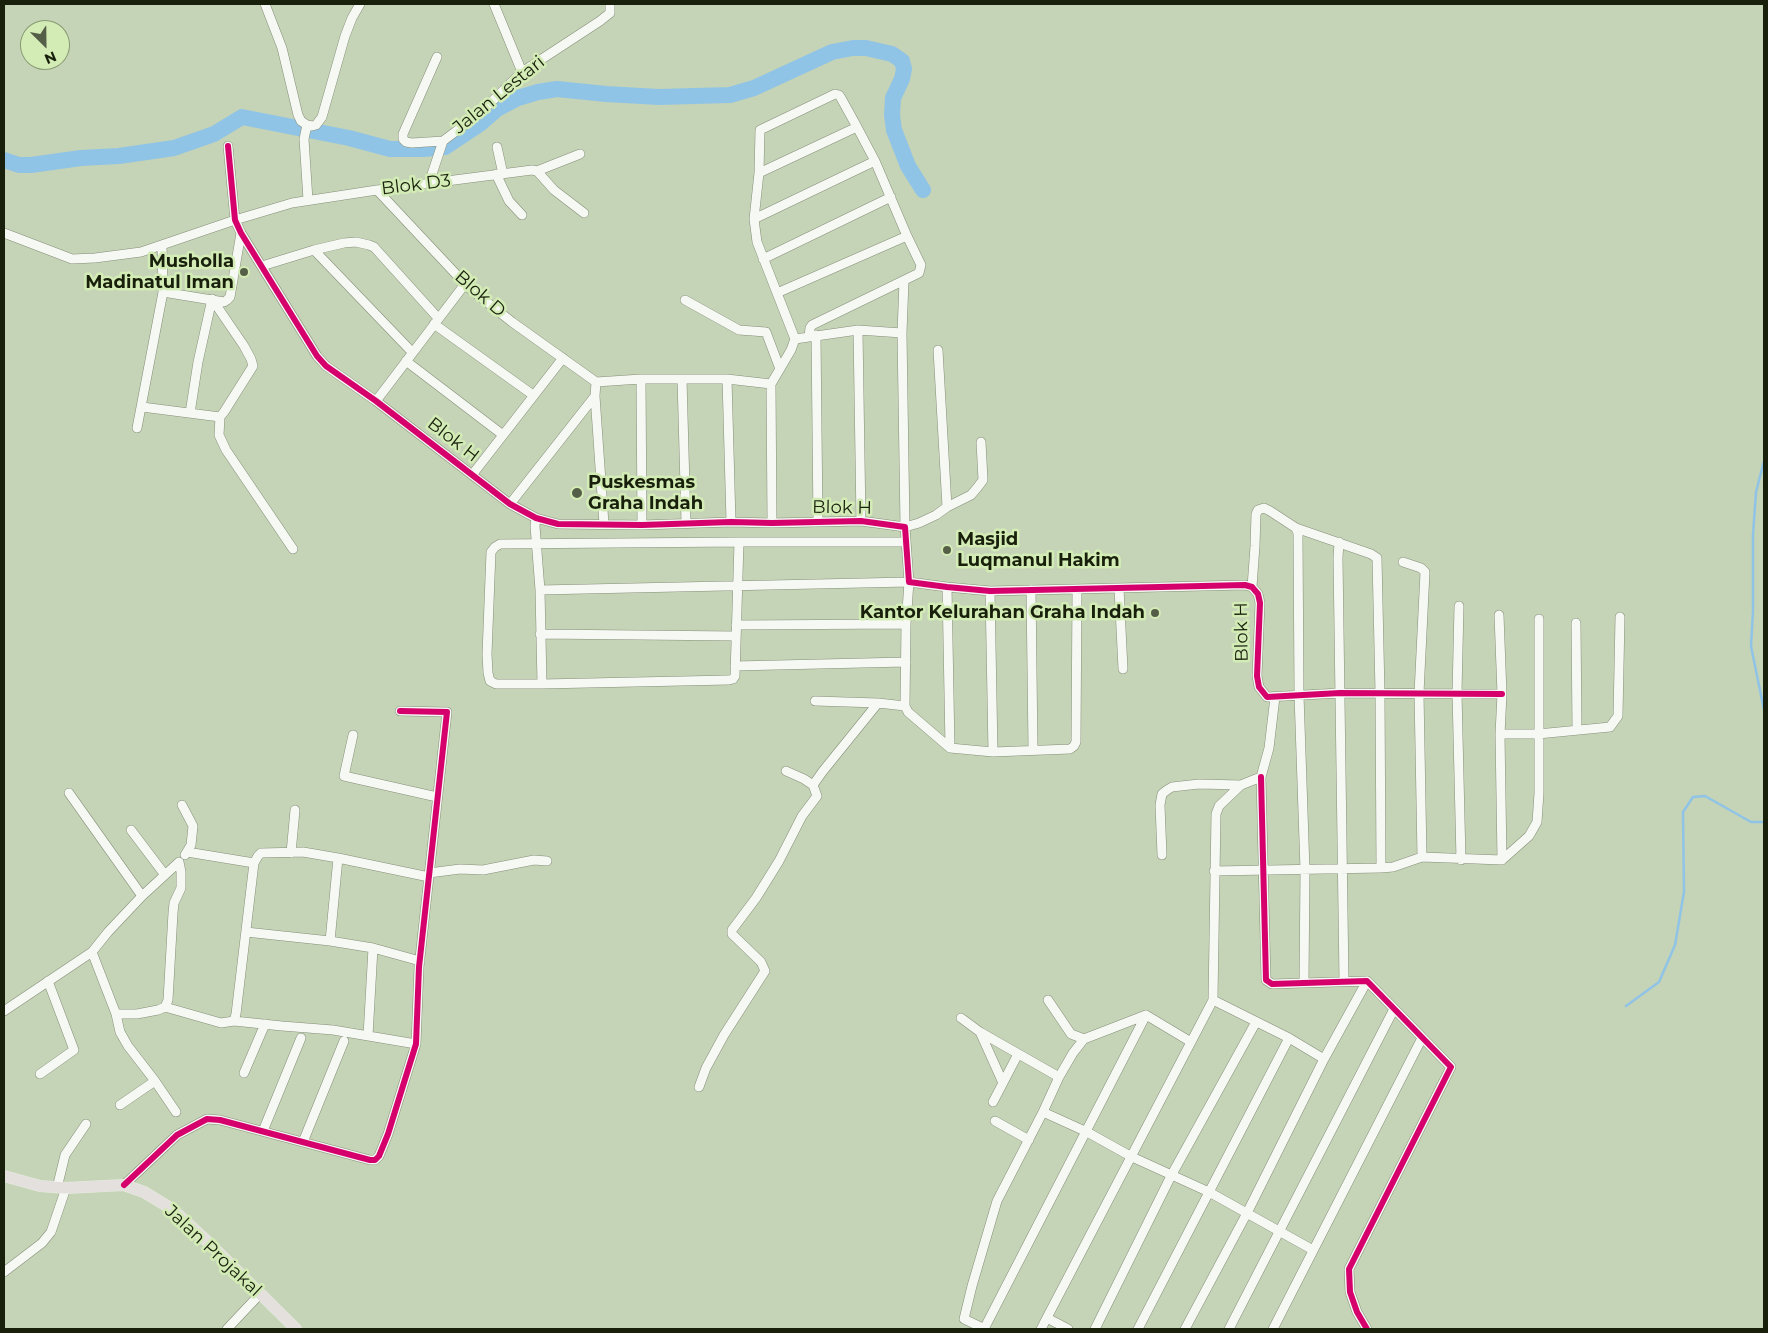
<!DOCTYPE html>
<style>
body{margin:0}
#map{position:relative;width:1768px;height:1333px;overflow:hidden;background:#c5d3b6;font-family:Montserrat,sans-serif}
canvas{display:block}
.frame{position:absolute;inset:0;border:5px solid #18200c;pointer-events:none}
.north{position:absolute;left:20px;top:20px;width:50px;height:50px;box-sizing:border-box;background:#d3ecb6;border:1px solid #889a72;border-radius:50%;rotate:157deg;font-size:14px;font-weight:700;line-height:20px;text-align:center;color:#18200c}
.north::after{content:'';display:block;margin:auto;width:18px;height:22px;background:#555f48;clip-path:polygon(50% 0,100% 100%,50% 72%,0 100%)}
</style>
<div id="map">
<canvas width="1768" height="1333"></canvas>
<div class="frame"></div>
<div class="north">N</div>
</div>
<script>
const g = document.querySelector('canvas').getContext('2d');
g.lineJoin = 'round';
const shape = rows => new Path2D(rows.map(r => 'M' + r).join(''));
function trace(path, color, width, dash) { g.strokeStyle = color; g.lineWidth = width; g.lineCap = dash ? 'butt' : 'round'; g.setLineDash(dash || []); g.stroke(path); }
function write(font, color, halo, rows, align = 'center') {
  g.font = font + ' Montserrat,sans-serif'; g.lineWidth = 5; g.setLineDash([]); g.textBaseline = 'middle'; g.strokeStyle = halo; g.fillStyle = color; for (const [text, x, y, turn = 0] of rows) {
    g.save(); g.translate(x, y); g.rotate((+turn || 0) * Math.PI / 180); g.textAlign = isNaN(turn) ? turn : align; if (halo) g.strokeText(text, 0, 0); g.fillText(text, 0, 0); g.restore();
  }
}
trace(shape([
 [1764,461,1756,492,1753,535,1753,611,1751,646,1764,710],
 [1626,1006,1659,982,1675,945,1684,892,1683,812,1693,797,1705,796,1751,822,1764,822]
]), '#90c4e7', 2.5);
trace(shape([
 [4,160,19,165,31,165,81,158,119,156,174,148,214,134,242,117,349,138,390,149,424,149,445,147,481,123,497,109,518,98,538,92,557,89,606,94,659,97,730,95,754,88,832,52,853,48,866,48,892,54,902,61,904,69,902,79,893,98,892,115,894,130,908,166,923,190]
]), '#90c4e7', 16);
const minor = shape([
 [265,4,282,48,298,115,301,121,307,125],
 [494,4,522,72],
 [437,57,403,134,403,139,406,142,412,143,443,141],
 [228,146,235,220,241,233,317,356,326,366,376,401,510,504,536,518,558,524,642,525,731,522,772,523,861,521,905,527,909,582,947,587,990,591,1245,585,1252,587,1258,594,1260,603,1257,676,1259,687,1267,697,1340,693,1502,694],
 [497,147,503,174],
 [537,171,580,154],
 [759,173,857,127,875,161,907,236,777,293],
 [496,174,509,201,522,215],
 [429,183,443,141,479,114,522,72,600,21,610,13,610,4],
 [377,190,469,288,512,322,596,382],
 [308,200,304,139,307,125,312,126,316,125,322,117,345,36,352,18,360,4],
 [754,219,875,161],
 [4,233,72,259,95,258,141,252,235,220,292,203,377,190,532,170,537,171,554,190,584,213],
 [314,250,412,352],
 [763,259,891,197],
 [262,266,314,250,344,243,356,242,369,245,374,247,438,318],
 [904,281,902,333,905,527,919,523,936,515,947,507,971,495,977,488,983,480,981,442],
 [163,292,224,302,227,300,230,297,241,233],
 [685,300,739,330,766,332,780,369],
 [434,324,533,395],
 [858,330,861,521],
 [816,335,818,522],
 [809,336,810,328,812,325,919,273,921,265,907,236],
 [795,339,858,330,902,333],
 [938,350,947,507],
 [406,361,503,435],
 [641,379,642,525],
 [682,379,686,523],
 [727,379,731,522],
 [596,382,641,379,727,379,771,384,791,350,795,339,757,242,754,219,759,173,760,130,835,94,839,95,841,98,857,127],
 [596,382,595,396,604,524],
 [771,384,772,523],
 [376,401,465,284],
 [142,407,220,417,224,412,253,366,251,359,244,346,212,299],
 [190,413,198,362,212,299],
 [220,417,219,435,226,450,293,549],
 [137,428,163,292,162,245],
 [472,475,563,358],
 [510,504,595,396],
 [536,518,535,526,540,590,542,684],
 [1296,528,1371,554,1377,558,1380,693,1381,868],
 [739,542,735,676,733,679,729,680,542,684,496,684,490,681,488,673,487,654,491,552,495,547,500,544,739,542,906,542],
 [1339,542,1338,558,1344,981],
 [1403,562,1421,568,1425,572,1419,693,1422,857],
 [947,587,950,748],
 [1252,587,1255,546,1256,514,1258,510,1264,508,1270,511,1296,528,1298,533,1299,695,1305,870,1304,983],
 [1119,588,1123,669],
 [540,590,909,582,906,624,905,706,908,712,950,748,993,752,1070,749,1074,746,1076,742,1077,590],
 [1031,590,1033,749],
 [990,591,993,752],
 [1459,606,1457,693,1461,860],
 [1499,615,1502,694,1500,734,1502,860],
 [1576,623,1577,730],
 [736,625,906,624],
 [540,634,736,636],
 [735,666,906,662],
 [815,701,878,703,905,706],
 [1500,734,1538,734,1610,727,1618,716,1620,617],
 [353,735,344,776,437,797],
 [786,771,804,779,813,785,823,771,878,703],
 [1261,777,1266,980,1272,984,1367,981,1451,1067,1349,1269,1350,1292,1357,1312,1367,1329],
 [69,793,142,896],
 [182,805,193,826,191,845,185,855],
 [131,830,165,875],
 [187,852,254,863],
 [291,853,295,810],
 [1162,855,1160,805,1162,794,1167,790,1172,787,1199,784,1241,785],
 [338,858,429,877],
 [1214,871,1381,868,1393,867,1422,857,1502,860,1529,836,1537,822,1539,793,1539,619],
 [429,873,460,869,483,870,534,860,547,861],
 [246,932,330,941,373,948,420,961],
 [92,952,116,1014,120,1032,128,1046,155,1081,176,1112],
 [1048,1000,1071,1034,1084,1039],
 [1213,1000,1289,1038,1324,1059],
 [165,1007,221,1023,234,1021,236,1014,254,863,258,856,261,853,303,852,338,858,330,941],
 [4,1011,92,952,108,932,142,896,179,862,181,872,181,888,174,903,173,913,168,1000,165,1007,158,1010,137,1014,116,1014],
 [1146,1015,1084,1039,1073,1053,1059,1077,1043,1112,1087,1132,1132,1157,1209,1192,1313,1250],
 [961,1018,980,1032,1059,1077],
 [234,1021,282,1026,333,1030,416,1044],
 [980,1032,1003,1083],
 [368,1036,373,948],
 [244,1073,265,1024],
 [40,1074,74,1050,48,981],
 [699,1087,706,1068,724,1035,765,971,761,962,732,934,732,930,756,898,779,861,802,816,817,796,813,785],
 [993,1102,1018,1054],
 [120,1105,155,1081],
 [995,1121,1029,1140],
 [263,1131,301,1038],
 [303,1142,344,1041],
 [124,1185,177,1135,207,1119,220,1120,370,1160,375,1160,379,1156,388,1134,416,1044,419,967,447,712,400,711],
 [57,1188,65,1155,86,1124],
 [4,1272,42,1243,51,1232,66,1188],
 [1047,1318,1068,1329],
 [227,1329,260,1294],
 [984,1329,1146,1015,1191,1042],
 [985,1329,964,1319,972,1286,997,1201,1043,1112],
 [1041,1329,1213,1000,1216,814,1219,806,1241,785,1261,777,1269,748,1275,697],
 [1095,1329,1171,1176,1256,1022],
 [1138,1329,1289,1038],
 [1185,1329,1247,1213,1324,1059,1367,981],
 [1229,1329,1394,1009],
 [1273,1329,1422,1038]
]);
const major = shape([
 [4,1176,40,1186,66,1188,124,1185,144,1192,172,1209,211,1245,296,1329]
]);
trace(minor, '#858f78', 10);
trace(major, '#e5ebde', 12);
trace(minor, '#f6f8f4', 9);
trace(major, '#e4e0dd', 11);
trace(shape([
 [228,146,235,220,241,233,317,356,326,366,376,401,510,504,536,518,558,524,642,525,731,522,772,523,861,521,905,527,909,582,947,587,990,591,1245,585,1252,587,1258,594,1260,603,1257,676,1259,687,1267,697,1340,693,1502,694],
 [1261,777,1266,980,1272,984,1367,981,1451,1067,1349,1269,1350,1292,1357,1312,1367,1329],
 [124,1185,177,1135,207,1119,220,1120,370,1160,375,1160,379,1156,388,1134,416,1044,419,967,447,712,400,711]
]), '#d6006c', 6);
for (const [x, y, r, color] of [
 [244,272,5,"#555f48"],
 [577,493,6,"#555f48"],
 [947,550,5,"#555f48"],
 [1155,613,5,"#555f48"]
]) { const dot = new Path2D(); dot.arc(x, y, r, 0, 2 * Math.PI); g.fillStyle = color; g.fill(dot); trace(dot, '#d3ecb6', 2); }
write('18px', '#18200c', '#d3ecb6', [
 ["Jalan Lestari",499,95,-39],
 ["Blok D3",416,185,-7],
 ["Blok D",480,294,41],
 ["Blok H",453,440,38],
 ["Blok H",842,508,1],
 ["Blok H",1242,632,-91],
 ["Jalan Projakal",213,1251,43]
]);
write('bold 18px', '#18200c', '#d3ecb6', [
 ["Musholla",234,262],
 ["Madinatul Iman",234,283],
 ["Puskesmas",588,483,"left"],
 ["Graha Indah",588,504,"left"],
 ["Masjid",957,540,"left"],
 ["Luqmanul Hakim",957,561,"left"],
 ["Kantor Kelurahan Graha Indah",1145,613]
], 'right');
</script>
